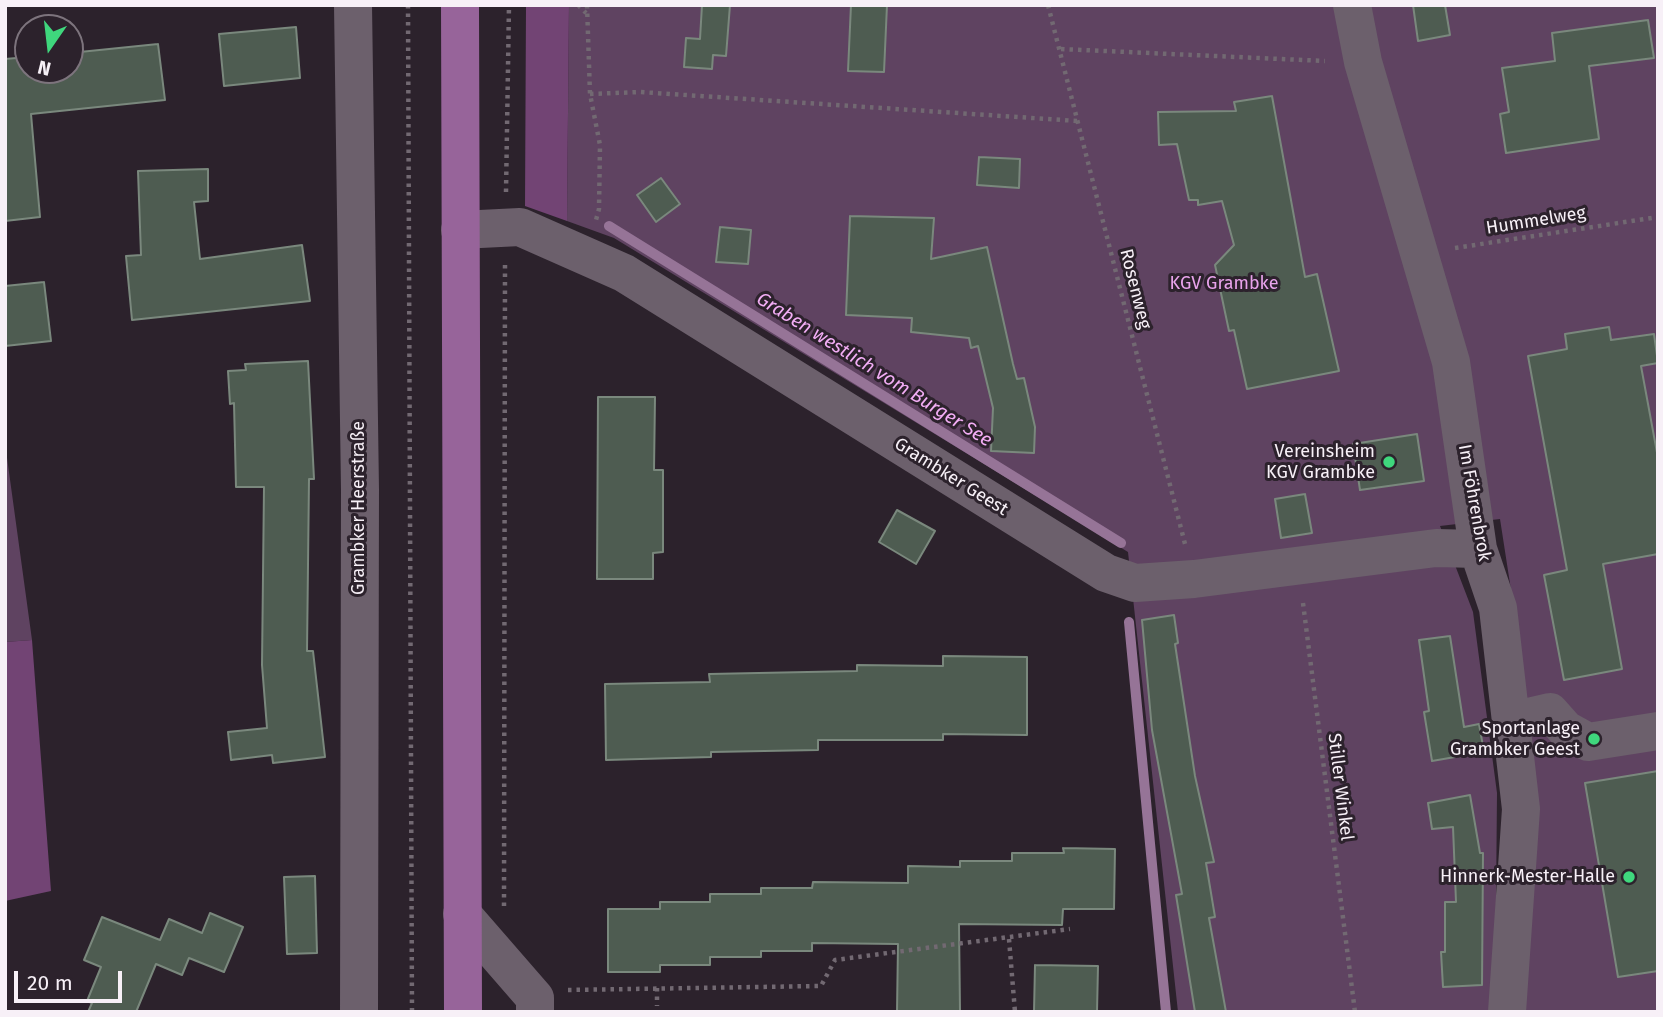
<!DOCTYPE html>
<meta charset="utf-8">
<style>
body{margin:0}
#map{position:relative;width:1663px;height:1017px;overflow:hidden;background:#2c222c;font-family:"Fira Sans",sans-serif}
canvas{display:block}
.frame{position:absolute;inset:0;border:7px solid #f7f0f7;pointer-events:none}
.north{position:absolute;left:14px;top:14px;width:70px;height:70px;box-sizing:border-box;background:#2c222c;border:2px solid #7d747d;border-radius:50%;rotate:194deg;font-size:19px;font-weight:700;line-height:28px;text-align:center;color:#f7f0f7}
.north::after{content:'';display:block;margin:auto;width:24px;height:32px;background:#3fd77d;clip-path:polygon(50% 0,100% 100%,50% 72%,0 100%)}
.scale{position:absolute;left:14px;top:971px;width:108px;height:32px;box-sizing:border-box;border:4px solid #f7f0f7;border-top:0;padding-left:9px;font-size:21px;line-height:24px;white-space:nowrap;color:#f7f0f7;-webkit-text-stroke:5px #2c222c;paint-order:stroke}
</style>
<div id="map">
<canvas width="1663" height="1017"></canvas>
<div class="frame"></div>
<div class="north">N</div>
<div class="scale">20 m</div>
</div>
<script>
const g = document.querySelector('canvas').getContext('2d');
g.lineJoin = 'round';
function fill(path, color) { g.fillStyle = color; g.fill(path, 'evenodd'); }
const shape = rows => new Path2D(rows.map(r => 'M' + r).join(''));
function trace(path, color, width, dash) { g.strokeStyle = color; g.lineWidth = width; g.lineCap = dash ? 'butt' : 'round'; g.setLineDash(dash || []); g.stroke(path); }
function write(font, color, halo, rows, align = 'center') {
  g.font = font + ' "Fira Sans",sans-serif'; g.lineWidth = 6; g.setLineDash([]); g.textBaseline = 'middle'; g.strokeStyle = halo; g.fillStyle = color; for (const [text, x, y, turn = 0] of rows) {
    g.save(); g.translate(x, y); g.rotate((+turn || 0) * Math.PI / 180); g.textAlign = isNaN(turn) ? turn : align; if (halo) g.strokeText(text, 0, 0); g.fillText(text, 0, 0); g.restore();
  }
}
fill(shape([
 [569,5,1658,5,1658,1012,1526,1010,1524,674,1500,519,1440,526,1473,612,1497,793,1495,1012,1178,1012,1128,552,614,238,567,221],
 [5,443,32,640,5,642]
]), '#5f4361');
fill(shape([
 [526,5,569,5,567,221,525,206],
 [32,640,51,891,5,901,5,642]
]), '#724474');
trace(shape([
 [609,226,1121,543],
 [1129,622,1166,1012]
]), '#967497', 10);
const building = shape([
 [702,5,730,5,726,56,713,55,712,69,684,67,686,38,700,39,702,5],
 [851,5,887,5,884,72,848,71,851,5],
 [1413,5,1445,5,1450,35,1418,41,1413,5],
 [1648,20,1654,58,1589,66,1599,139,1506,153,1500,114,1509,112,1502,68,1555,61,1552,33,1648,20],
 [296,27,300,78,224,86,219,34,296,27],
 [158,44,165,100,31,114,40,217,5,221,5,59,28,57,28,70,70,70,70,53,158,44],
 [1272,96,1305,277,1317,274,1339,371,1247,389,1234,330,1229,331,1215,265,1234,245,1222,201,1198,205,1198,200,1189,200,1177,144,1159,145,1158,112,1236,111,1234,102,1272,96],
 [979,157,1020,159,1019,188,977,185,979,157],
 [208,169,208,201,194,202,200,259,302,245,310,301,132,320,126,256,141,255,138,171,208,169],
 [661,178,680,204,656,222,637,195,661,178],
 [850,216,934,218,931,259,987,247,1013,364,1017,379,1024,378,1035,427,1034,453,991,451,993,408,978,346,971,348,969,338,911,332,912,318,846,315,850,216],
 [720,227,751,230,748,264,716,262,720,227],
 [44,282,51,341,5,346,5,286,44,282],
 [1609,327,1611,340,1654,334,1658,363,1641,366,1658,458,1658,554,1603,564,1622,669,1564,680,1544,575,1567,570,1528,356,1567,349,1565,334,1609,327],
 [308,361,314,479,309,479,307,651,313,651,325,757,273,763,272,755,231,760,228,732,267,728,262,665,264,487,236,487,234,403,230,404,228,371,246,370,245,364,308,361],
 [598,397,655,397,654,470,663,470,663,552,653,553,653,579,597,579,598,397],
 [1417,434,1424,481,1360,490,1353,444,1417,434],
 [1305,494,1312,533,1281,538,1275,499,1305,494],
 [897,510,935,531,916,564,879,542,897,510],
 [1174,615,1178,643,1175,644,1195,776,1214,862,1206,863,1215,917,1209,918,1226,1012,1195,1012,1176,895,1182,894,1152,730,1142,620,1174,615],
 [1450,636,1464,727,1479,724,1484,752,1432,761,1424,712,1429,711,1419,640,1450,636],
 [943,656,1027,657,1027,735,943,734,943,740,818,740,818,750,711,752,711,757,606,760,605,684,710,682,709,674,857,671,857,665,943,666,943,656],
 [1658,771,1658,971,1618,977,1585,783,1658,771],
 [1470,795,1480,853,1483,853,1482,985,1443,987,1441,952,1445,952,1445,902,1456,902,1453,827,1432,829,1428,803,1470,795],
 [1063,848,1115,849,1114,909,1063,909,1062,925,959,924,960,1012,897,1012,898,944,812,943,812,951,761,951,761,957,710,957,710,965,660,965,660,972,608,972,608,909,660,909,660,902,710,902,710,894,761,894,761,888,812,888,813,882,908,883,908,866,960,867,960,861,1012,861,1012,853,1064,853,1063,848],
 [315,876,317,953,287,954,284,877,315,876],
 [210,913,243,927,224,972,189,958,182,975,156,964,136,1012,88,1012,92,1003,87,1001,101,967,84,960,102,917,160,940,169,919,202,933,210,913],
 [1035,965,1098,966,1097,1012,1034,1012,1035,965]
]);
fill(building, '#4e5c51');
trace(building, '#7a887d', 2);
trace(shape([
 [408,5,412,1012],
 [578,5,586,13],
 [587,5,590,94,600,145,599,209,596,220],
 [1048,5,1185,544],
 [1061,49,1325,61],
 [590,94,640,92,1078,121],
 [506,192,509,5],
 [1455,248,1658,217],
 [1303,603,1355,1012],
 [504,906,505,264],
 [1009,939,1015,1012],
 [657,988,657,1006],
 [568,990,821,986,835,960,1070,929]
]), '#726972', 4.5, [3.5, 5]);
trace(shape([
 [353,5,360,490,359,1012],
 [1352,5,1363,62,1451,362,1478,549,1498,608,1521,809,1507,1012],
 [460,230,520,227,624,273,1106,573,1135,583,1194,579,1436,548,1478,549],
 [1511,721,1550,712,1566,730,1588,742,1658,731],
 [462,914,535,998,535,1012]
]), '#6c606c', 38);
trace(shape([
 [460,5,463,1012]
]), '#97649a', 38);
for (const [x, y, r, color] of [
 [1389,462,7,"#3fd77d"],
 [1594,739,7,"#3fd77d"],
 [1629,877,7,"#3fd77d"]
]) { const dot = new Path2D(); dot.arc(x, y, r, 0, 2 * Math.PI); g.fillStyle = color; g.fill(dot); trace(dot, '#2c222c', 2.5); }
write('18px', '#f7f0f7', '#2c222c', [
 ["Hummelweg",1536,221,-9],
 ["Rosenweg",1135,289,76],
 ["Grambker Geest",951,477,32],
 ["Im Föhrenbrok",1474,503,80],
 ["Grambker Heerstraße",359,508,-90],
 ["Stiller Winkel",1340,787,83]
]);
write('18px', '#e8a3eb', '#2c222c', [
 ["KGV Grambke",1224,284]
]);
write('18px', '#f7f0f7', '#2c222c', [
 ["Vereinsheim",1375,452],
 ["KGV Grambke",1375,473],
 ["Sportanlage",1580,729],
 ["Grambker Geest",1580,750],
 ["Hinnerk-Mester-Halle",1615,877]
], 'right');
write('italic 19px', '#f2adf5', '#2c222c', [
 ["Graben westlich vom Burger See",874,370,32]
]);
</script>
